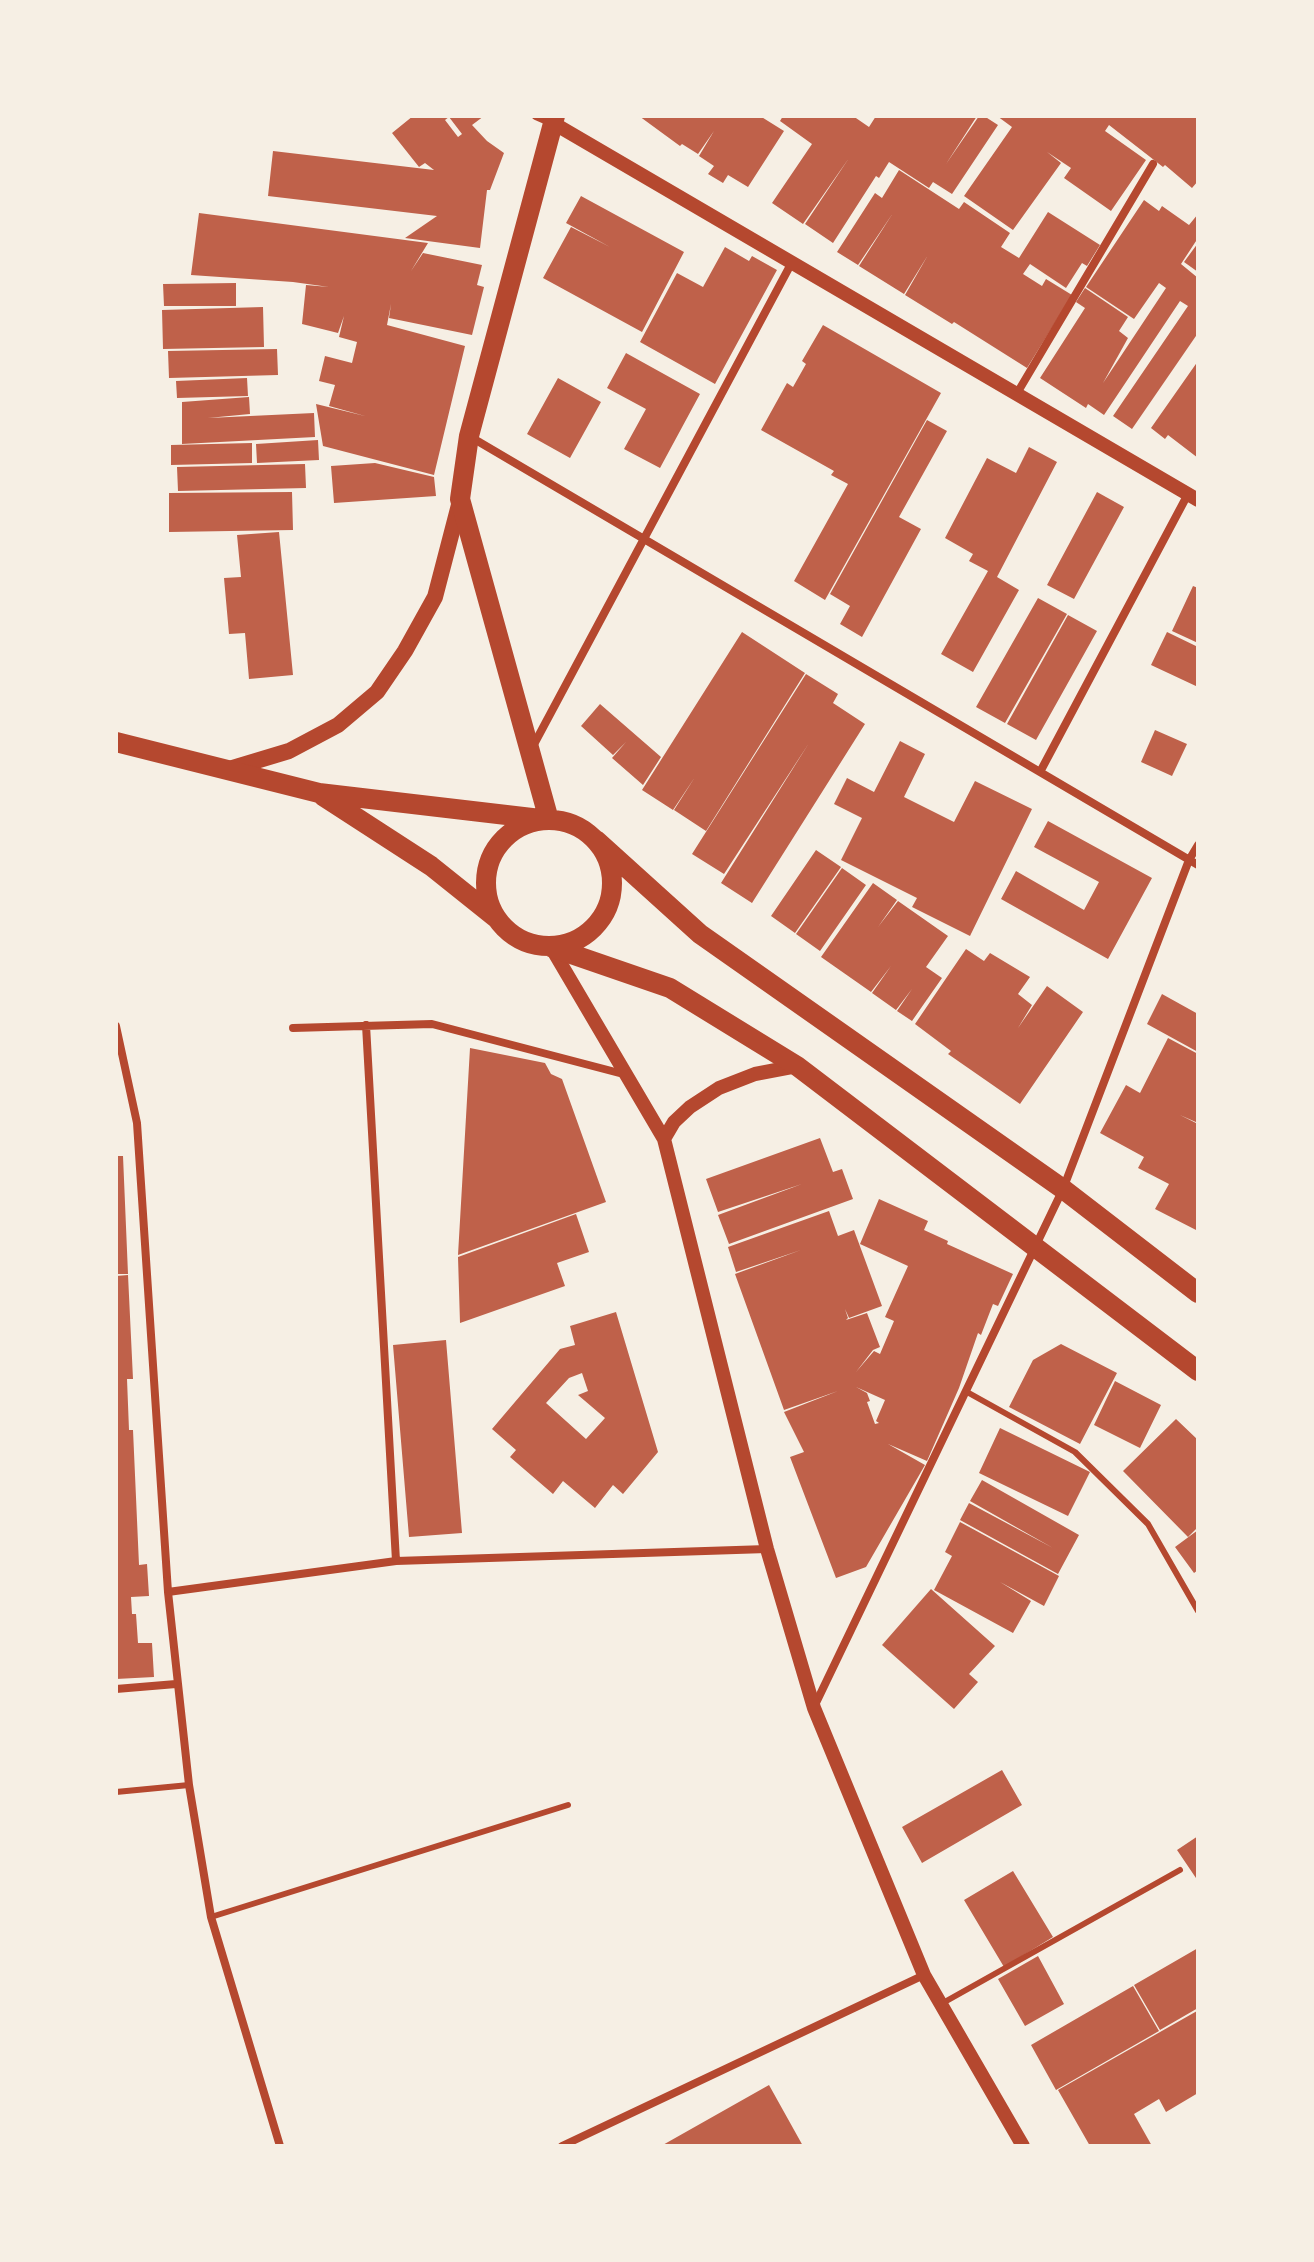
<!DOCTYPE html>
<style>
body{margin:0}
#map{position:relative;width:1314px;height:2262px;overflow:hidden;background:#f6efe4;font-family:"IBM Plex Sans",sans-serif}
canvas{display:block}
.frame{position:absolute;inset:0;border:118px solid #f6efe4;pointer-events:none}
</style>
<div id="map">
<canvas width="1314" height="2262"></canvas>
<div class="frame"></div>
</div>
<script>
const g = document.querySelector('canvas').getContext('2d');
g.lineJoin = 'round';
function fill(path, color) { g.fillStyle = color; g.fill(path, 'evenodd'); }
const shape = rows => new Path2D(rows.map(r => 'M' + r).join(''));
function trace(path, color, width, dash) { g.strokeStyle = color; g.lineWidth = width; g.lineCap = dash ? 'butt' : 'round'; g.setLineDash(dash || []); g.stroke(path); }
fill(shape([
 [413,116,484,116,472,125,487,141,504,153,490,190,487,190,480,248,405,238,437,216,268,196,273,151,434,170,425,163,419,167,392,133],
 [449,117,462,134,458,137,445,120],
 [639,116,760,116,784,131,748,187,728,175,723,183,708,174,714,166,699,156,714,131,698,154,682,144,680,146],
 [783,116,853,116,869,127,876,116,977,116,946,164,979,116,984,116,998,125,952,194,933,182,929,188,889,162,879,178,876,176,833,243,805,224,849,158,803,224,772,203,812,144,780,121],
 [997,116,1198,116,1198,181,1192,188,1165,165,1163,167,1109,125,1105,131,1146,160,1111,211,1064,178,1071,168,1047,152,1061,163,1013,230,964,196,1012,127],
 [899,170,959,209,964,202,1010,233,1001,247,1019,258,1048,212,1100,245,1087,266,1082,263,1066,288,1030,264,1023,274,1042,286,1046,279,1072,295,1027,368,954,322,952,324,905,295,928,255,904,294,859,266,893,213,858,265,837,252,875,193,882,198],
 [581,196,684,252,642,332,543,278,571,227,610,247,566,223],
 [1144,200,1159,211,1162,206,1189,225,1198,214,1198,238,1181,264,1198,278,1198,333,1132,429,1113,416,1188,306,1180,301,1104,415,1088,404,1086,408,1040,378,1085,308,1076,302,1085,288,1128,317,1119,331,1128,338,1103,383,1166,288,1159,283,1134,319,1086,287],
 [199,213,428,243,411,271,423,253,482,265,477,285,484,287,472,335,389,318,391,304,387,325,465,346,434,475,323,446,316,404,365,416,329,406,335,385,319,381,325,356,352,363,357,342,339,337,344,316,338,333,302,324,306,285,329,287,293,282,191,275],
 [1198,243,1198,272,1184,262],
 [725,247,749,261,752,256,777,270,715,384,640,342,677,273,703,287],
 [236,283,236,306,164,306,163,284],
 [263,307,264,347,163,349,162,310],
 [823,325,941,393,825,600,794,581,848,484,831,475,834,471,761,430,787,383,793,387,806,364,802,361],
 [277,349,278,375,169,378,168,351],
 [626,353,700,394,660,468,624,449,646,409,607,388],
 [1198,361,1198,458,1168,435,1165,439,1151,428],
 [247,378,248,396,177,398,176,381],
 [558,378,601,402,570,458,527,434],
 [249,397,250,414,208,418,314,413,315,437,182,444,182,402],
 [927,420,947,431,899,517,921,529,862,637,840,624,850,606,830,594],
 [318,440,319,460,257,463,256,444],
 [252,443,252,463,171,465,171,445],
 [1029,447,1057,462,997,577,1019,590,973,672,941,654,988,571,969,561,973,554,945,538,987,458,1016,473],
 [375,463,434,477,436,496,334,503,331,466],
 [305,464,306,488,178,491,177,467],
 [292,492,293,530,169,532,169,493],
 [1097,492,1124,507,1074,599,1047,585],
 [279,532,293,675,249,679,245,633,229,634,224,578,241,577,237,535],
 [1193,586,1198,588,1198,643,1172,631],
 [1038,598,1067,614,1005,723,976,707],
 [1068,615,1097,631,1036,740,1007,724],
 [742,632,805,673,706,831,674,810,695,777,673,810,642,790],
 [1167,632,1198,647,1198,687,1151,665],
 [806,674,838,694,833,703,865,724,752,903,721,883,809,743,724,874,692,854],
 [600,704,661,757,643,785,612,758,626,742,613,755,581,726],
 [1155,730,1187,744,1172,776,1141,762],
 [900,741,925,754,904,797,954,822,975,781,1032,809,970,936,912,907,917,898,841,860,862,818,834,804,847,778,874,792],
 [1048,821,1152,878,1108,959,1001,899,1016,871,1084,910,1099,882,1034,847],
 [816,850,841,867,795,933,771,916],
 [842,868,866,885,820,951,796,934],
 [873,883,897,900,878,927,898,901,948,936,926,967,942,978,912,1021,897,1011,912,989,896,1010,872,993,891,966,871,992,821,957],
 [966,949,984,961,990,953,1030,977,1018,994,1032,1005,1018,1028,1047,986,1083,1012,1020,1104,948,1054,951,1051,915,1024],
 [1162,994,1198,1014,1198,1052,1147,1024],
 [1168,1038,1198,1054,1198,1123,1180,1115,1198,1124,1198,1231,1155,1209,1169,1184,1138,1168,1144,1157,1100,1133,1126,1085,1140,1093],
 [470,1048,545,1063,551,1074,562,1079,606,1202,458,1255],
 [820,1138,833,1172,842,1169,853,1199,729,1244,718,1215,802,1184,718,1212,706,1179],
 [116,1156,123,1156,128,1274,116,1274],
 [879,1199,928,1221,924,1230,948,1241,947,1244,1013,1274,998,1306,993,1304,981,1335,978,1333,959,1388,927,1461,888,1444,925,1465,866,1567,836,1578,790,1457,804,1452,784,1412,838,1391,784,1410,735,1274,801,1250,736,1272,728,1247,829,1211,838,1236,854,1230,882,1306,849,1318,845,1309,848,1318,846,1320,867,1313,880,1347,873,1350,856,1372,874,1351,880,1354,894,1321,885,1317,908,1266,860,1244],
 [856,1387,885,1400,876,1421,879,1423,875,1424,867,1402,870,1401,867,1393],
 [576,1214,589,1252,557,1263,565,1286,460,1323,458,1257],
 [128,1275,133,1379,127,1379,129,1430,133,1430,139,1565,147,1564,149,1596,131,1597,132,1614,136,1614,138,1643,152,1643,154,1677,116,1679,116,1276],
 [616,1312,658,1452,623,1494,613,1485,595,1508,563,1481,553,1494,510,1457,516,1450,492,1429,560,1349,575,1345,570,1326],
 [582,1373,588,1391,578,1395,605,1418,586,1439,546,1403,569,1378],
 [446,1340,462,1533,409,1537,393,1345],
 [1061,1344,1117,1373,1080,1444,1009,1407,1033,1360],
 [1115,1381,1161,1405,1140,1448,1094,1425],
 [1176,1419,1198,1440,1198,1527,1188,1537,1123,1471],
 [1000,1428,1090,1472,1068,1516,979,1473],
 [982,1480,1079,1535,1058,1574,960,1520,969,1503,1053,1548,970,1501],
 [960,1522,1059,1576,1044,1606,1000,1582,1031,1601,1013,1633,934,1590,952,1556,945,1552],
 [1198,1530,1198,1570,1194,1573,1175,1547],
 [931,1589,995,1646,969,1674,978,1682,954,1709,882,1645],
 [1002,1770,1022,1805,922,1863,902,1827],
 [1198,1836,1198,1881,1177,1850],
 [1013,1871,1053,1937,1004,1967,964,1900],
 [1198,1948,1198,2008,1160,2030,1134,1985],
 [1038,1956,1064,2004,1025,2026,998,1979],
 [1133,1986,1159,2031,1056,2090,1031,2045],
 [1197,2011,1198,2093,1166,2112,1159,2099,1134,2114,1152,2146,1090,2146,1058,2090],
 [769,2085,803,2146,661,2146]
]), '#bf614a');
trace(shape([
 [967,1392,1075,1452,1148,1524,1198,1611],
 [116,1792,189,1785],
 [211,1917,568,1805],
 [941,2004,1180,1870]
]), '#b5482f', 6);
trace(shape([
 [536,116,552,123],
 [1016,395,1153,164],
 [469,436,1198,865],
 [532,748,791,264],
 [1040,772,1188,494],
 [366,1025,396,1561],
 [116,1026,137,1123,168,1592,189,1785,211,1917,280,2146],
 [293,1028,432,1024,627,1075],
 [168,1592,396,1561,767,1549],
 [116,1689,176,1684],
 [814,1707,1063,1189,1189,860,1198,845],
 [562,2146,924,1975]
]), '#b5482f', 8);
trace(shape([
 [553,123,1198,500],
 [551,947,664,1139,767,1549,814,1708,924,1975,1023,2146],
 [664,1139,674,1122,690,1107,719,1088,755,1074,797,1066]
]), '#b5482f', 14);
trace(shape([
 [226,770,289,751,338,725,377,692,405,651,435,597,460,501]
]), '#b5482f', 16);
trace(shape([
 [116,742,319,793,549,820,460,499,469,436,555,116],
 [323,796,431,866,496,918],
 '486 883a63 63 0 1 1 126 0a63 63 0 1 1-126 0Z',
 [596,840,700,934,1063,1189,1198,1293],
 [551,947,670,988,797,1066,1198,1371]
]), '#b5482f', 20);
</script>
